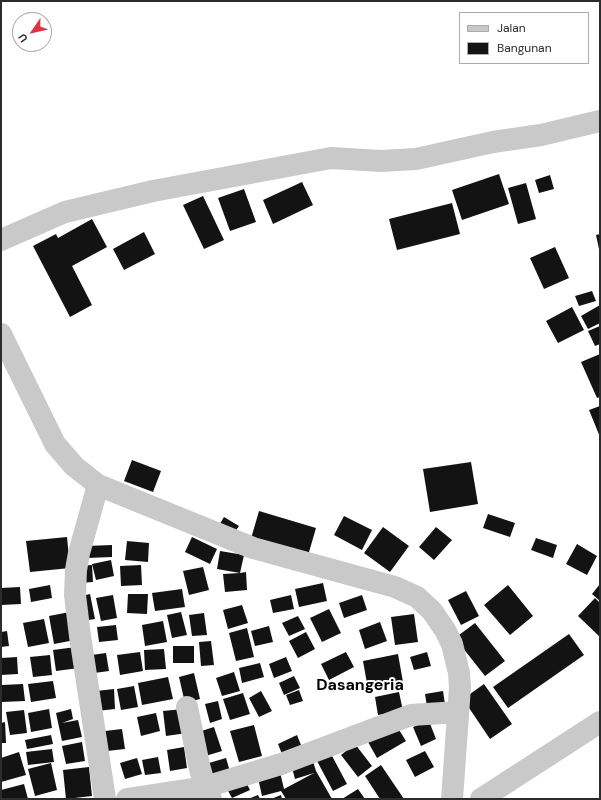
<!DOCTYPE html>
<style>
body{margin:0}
#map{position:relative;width:601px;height:800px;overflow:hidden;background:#fff;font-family:"DM Sans",sans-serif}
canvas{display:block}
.frame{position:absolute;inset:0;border:2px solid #2c2c2c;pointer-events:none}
.legend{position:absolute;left:459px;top:12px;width:130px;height:52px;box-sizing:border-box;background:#fff;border:1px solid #ababab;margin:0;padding:5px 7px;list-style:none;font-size:12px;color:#2c2c2c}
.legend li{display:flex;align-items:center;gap:8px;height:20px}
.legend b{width:20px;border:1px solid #ababab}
.north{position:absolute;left:12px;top:12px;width:40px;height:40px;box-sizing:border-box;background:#fff;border:1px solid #ababab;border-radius:50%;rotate:236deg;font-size:11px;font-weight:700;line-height:16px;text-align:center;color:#2c2c2c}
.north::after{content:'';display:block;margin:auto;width:14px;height:18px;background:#e03241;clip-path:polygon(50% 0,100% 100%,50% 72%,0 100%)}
</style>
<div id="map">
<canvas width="601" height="800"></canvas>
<div class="frame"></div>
<ul class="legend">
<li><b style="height:5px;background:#c9c9c9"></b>Jalan</li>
<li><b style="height:11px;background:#131313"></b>Bangunan</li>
</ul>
<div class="north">U</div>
</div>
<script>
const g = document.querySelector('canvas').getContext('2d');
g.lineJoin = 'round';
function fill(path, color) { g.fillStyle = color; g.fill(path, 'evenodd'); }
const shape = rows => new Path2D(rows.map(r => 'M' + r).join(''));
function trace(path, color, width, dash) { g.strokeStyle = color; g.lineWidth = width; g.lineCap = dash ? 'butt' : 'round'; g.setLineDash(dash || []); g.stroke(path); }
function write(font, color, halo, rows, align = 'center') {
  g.font = font + ' "DM Sans",sans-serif'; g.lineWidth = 4; g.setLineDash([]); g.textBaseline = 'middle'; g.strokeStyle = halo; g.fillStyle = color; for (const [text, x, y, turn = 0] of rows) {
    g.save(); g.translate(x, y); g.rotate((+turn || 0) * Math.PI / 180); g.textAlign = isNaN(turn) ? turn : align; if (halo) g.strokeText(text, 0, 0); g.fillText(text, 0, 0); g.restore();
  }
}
fill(shape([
 [499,174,509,204,462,220,452,190],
 [550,175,554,189,539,193,535,180],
 [302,182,313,205,273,224,263,200],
 [526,183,536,219,518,224,508,188],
 [244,189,256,222,230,231,218,198],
 [203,196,224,240,204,249,183,205],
 [452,203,460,234,397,250,389,219],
 [92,219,107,247,72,266,92,305,70,317,33,246,56,234,58,238],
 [144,232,155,254,124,270,113,249],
 [600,234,600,249,599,249,596,235],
 [555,247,569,278,544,289,530,258],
 [592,291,596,301,579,306,575,296],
 [600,305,600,323,588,329,581,316],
 [572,307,584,330,558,343,546,321],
 [600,326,600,344,595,346,588,331],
 [600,354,600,397,597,398,581,362],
 [600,406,600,437,589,410],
 [132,460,161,471,153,492,124,481],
 [471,462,478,504,430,512,423,469],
 [259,511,316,528,307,559,250,542],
 [488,514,515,523,510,537,483,528],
 [344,516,372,530,362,550,334,535],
 [224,517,239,526,232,536,218,527],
 [383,527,409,546,390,572,364,553],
 [436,527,452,540,434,560,419,547],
 [67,537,70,568,30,572,26,541],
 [192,537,217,549,210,564,185,552],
 [536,538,557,545,553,558,531,550],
 [127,541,149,543,148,562,125,560],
 [577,544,597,556,587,575,566,564],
 [112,545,112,557,87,558,86,546],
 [220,551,244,555,240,573,246,572,247,590,225,592,223,574,240,573,217,569],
 [111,560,114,576,96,580,92,564],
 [92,565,93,582,79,583,78,566],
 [141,565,142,585,121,586,120,566],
 [203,567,209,590,189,595,183,571],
 [323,583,327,601,299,607,295,589],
 [600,584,600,601,592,594],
 [50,585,52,598,31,602,29,589],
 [508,585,533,616,510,635,484,605],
 [20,587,21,604,1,605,1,588],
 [182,589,185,607,155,611,152,593],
 [466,591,479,616,461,625,448,600],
 [90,594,95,619,82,621,77,597],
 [128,594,148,594,147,614,127,613],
 [113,595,117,618,101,621,96,598],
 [291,595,294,609,273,613,270,600],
 [362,595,367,610,344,618,339,603],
 [595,598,600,603,600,637,578,616],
 [242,605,248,623,228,629,223,610],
 [329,609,341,633,322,642,310,618],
 [75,611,80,639,54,644,49,616],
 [181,612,187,635,172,638,167,615],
 [204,613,207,635,192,636,189,615],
 [414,614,418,642,395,645,391,617],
 [298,616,305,629,289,636,282,623],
 [44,619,49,643,28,647,23,623],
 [163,621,167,642,145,646,142,625],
 [380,622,387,641,365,649,359,630],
 [475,623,505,661,485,676,455,638],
 [116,625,118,640,99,642,97,627],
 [269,626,273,642,255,646,251,631],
 [247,628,254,657,236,661,229,633],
 [7,631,9,646,1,647,1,632],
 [306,632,315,649,298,658,289,641],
 [569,634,584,655,508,708,493,687],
 [211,641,214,665,201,666,199,642],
 [173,646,194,646,194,663,173,663],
 [76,647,79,668,56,671,53,650],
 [164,649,166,669,145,670,144,650],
 [140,652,143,671,120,675,117,655],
 [346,652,354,667,329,680,321,664],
 [427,652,431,666,414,670,410,657],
 [106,653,109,671,87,674,84,656],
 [398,654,403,682,368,689,363,661],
 [50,655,52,675,33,677,30,657],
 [17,657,18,674,1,675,1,658],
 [286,657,292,671,274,678,269,664],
 [260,663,264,677,242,683,239,668],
 [234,672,240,691,222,696,216,678],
 [194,673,200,699,185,703,179,677],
 [294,676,300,688,284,695,279,683],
 [168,677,173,699,142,705,138,683],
 [53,681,56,698,31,702,28,684],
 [23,684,25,701,2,702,2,685],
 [484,684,512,724,490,739,463,699],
 [134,686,138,707,121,710,117,689],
 [114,689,115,709,97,711,96,691],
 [299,690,303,701,290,705,286,695],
 [261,691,272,711,259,717,249,698],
 [443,691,446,711,428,713,425,694],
 [399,692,403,711,378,715,375,697],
 [243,693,250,714,230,720,223,699],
 [218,701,222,719,210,723,205,704],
 [49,709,52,728,31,732,28,713],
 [71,709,73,719,62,723,78,720,82,737,62,741,56,713],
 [183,709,187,733,166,736,163,711],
 [24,710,27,733,10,735,6,712],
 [156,713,160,731,141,736,137,717],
 [429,721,436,739,421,746,413,727],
 [5,722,6,743,1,743,1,723],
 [254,725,262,756,239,762,230,731],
 [396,725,406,741,377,758,368,742],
 [214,727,222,751,202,757,195,733],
 [122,729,125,749,107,751,105,731],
 [51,735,53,744,27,749,25,740],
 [297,735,303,750,284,759,278,744],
 [82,742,85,761,66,764,62,746],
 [355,744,372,766,358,777,341,755],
 [184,747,187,768,170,771,167,750],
 [52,749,54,762,28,765,26,752],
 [425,751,434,767,415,777,406,760],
 [19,752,26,775,1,782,1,758],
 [331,754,347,784,333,791,317,761],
 [158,757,161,773,145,775,142,760],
 [137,758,142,774,125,779,120,763],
 [226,758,231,775,208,782,202,765],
 [312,758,316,771,332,799,286,799,281,791,262,796,258,778,280,772,284,789,314,773,295,779,291,764],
 [51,763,57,790,35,796,28,769],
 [381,765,404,799,380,799,365,776],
 [89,767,92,796,66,799,63,770],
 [245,780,250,790,232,798,227,789],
 [24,784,28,799,1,799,1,790],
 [358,789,365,799,342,799],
 [258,795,260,799,248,799],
 [281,795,282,799,271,799]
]), '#131313');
trace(shape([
 [1,240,65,212,153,191,331,158,381,161,416,159,493,142,541,135,600,121],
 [1,334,55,444,74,466,98,485,253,548,395,587,417,597,432,611,445,630,452,644,459,673,460,687,452,799],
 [98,485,79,553,76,570,75,595,80,636,105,799],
 [187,707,199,765,205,787,281,764,411,715,458,712],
 [127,799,205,787,211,799],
 [481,799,600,722]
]), '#c9c9c9', 22);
write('bold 16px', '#000', '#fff', [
 ["Dasangeria",360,686]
]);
</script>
